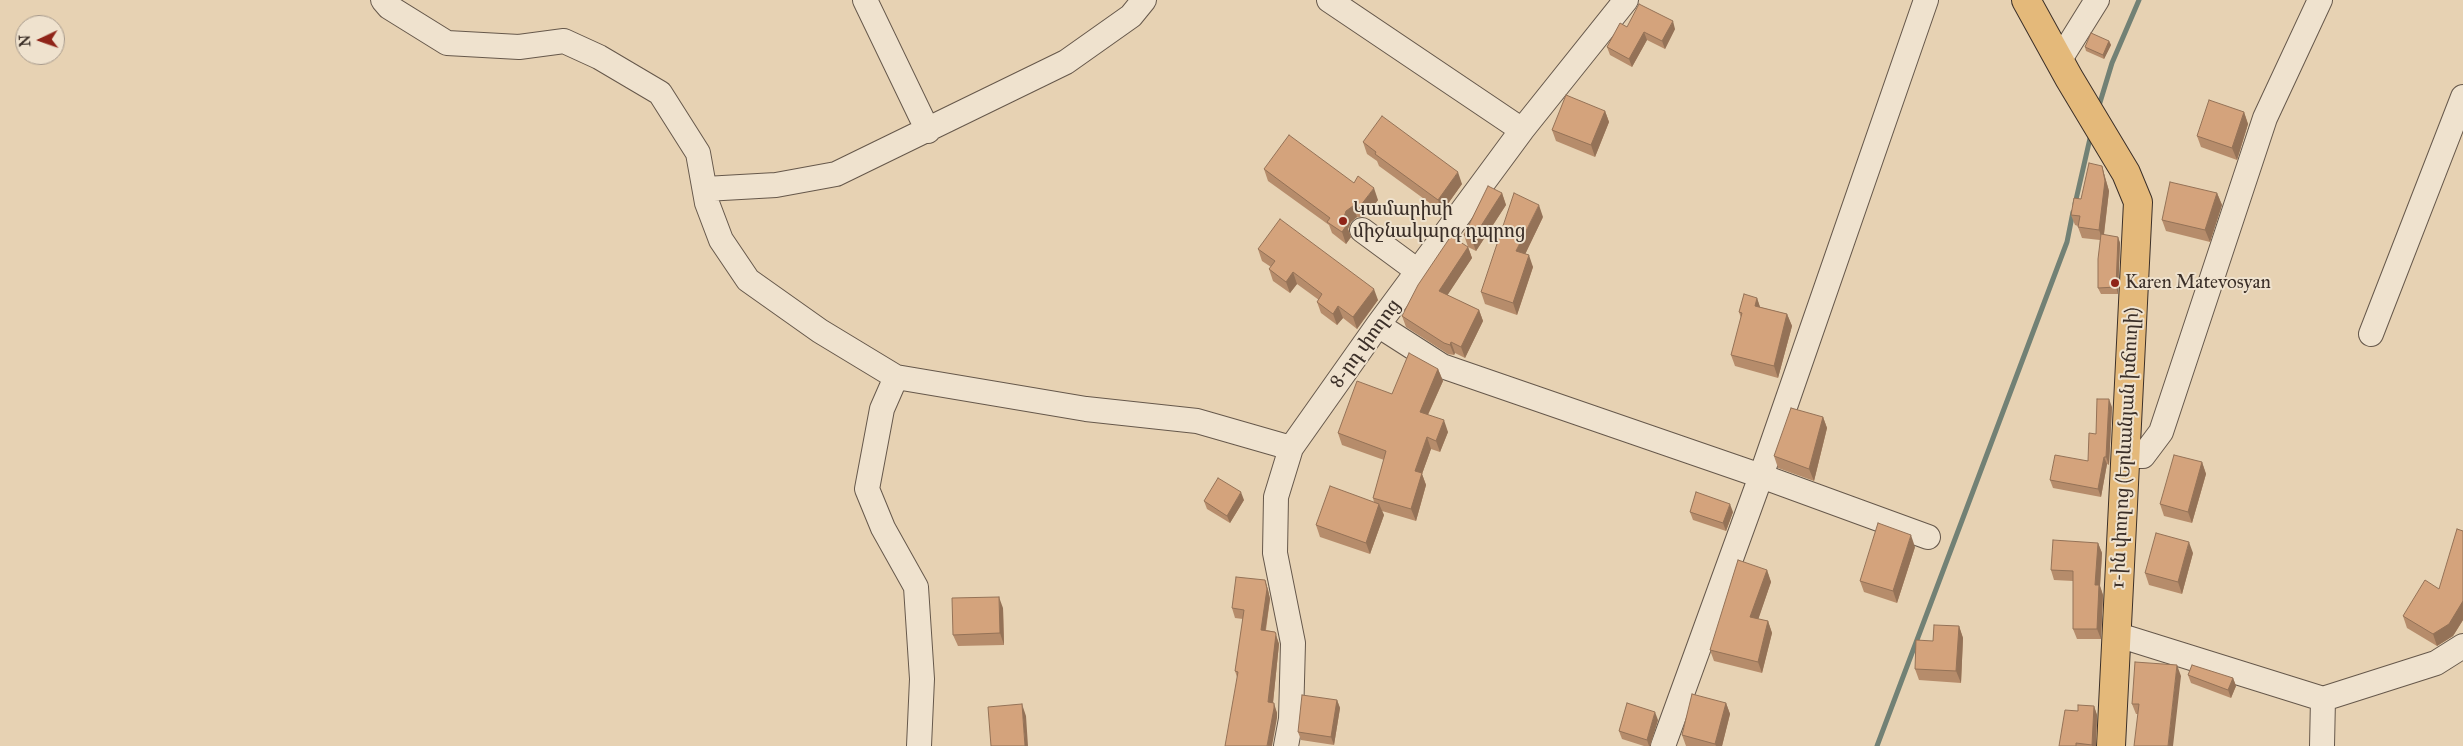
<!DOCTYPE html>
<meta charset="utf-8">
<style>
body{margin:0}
#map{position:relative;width:2463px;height:746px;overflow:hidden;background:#e7d2b3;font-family:"IM FELL Great Primer",serif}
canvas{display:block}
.north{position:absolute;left:15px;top:15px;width:50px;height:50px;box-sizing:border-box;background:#efe2ce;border:1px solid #a79a8c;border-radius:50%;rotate:267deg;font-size:14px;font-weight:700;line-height:20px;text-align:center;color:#3b2f28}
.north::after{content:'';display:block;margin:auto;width:18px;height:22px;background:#8f2418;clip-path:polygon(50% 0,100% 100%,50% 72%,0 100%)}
</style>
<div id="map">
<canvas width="2463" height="746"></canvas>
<div class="north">N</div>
</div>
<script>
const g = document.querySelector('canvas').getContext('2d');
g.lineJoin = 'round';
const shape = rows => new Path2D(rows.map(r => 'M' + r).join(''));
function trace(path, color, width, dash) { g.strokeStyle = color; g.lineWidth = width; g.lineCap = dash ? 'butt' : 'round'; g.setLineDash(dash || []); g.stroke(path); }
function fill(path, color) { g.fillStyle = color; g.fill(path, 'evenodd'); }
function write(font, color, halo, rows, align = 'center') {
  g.font = font + ' "IM FELL Great Primer","Noto Serif Armenian",serif'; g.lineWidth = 4; g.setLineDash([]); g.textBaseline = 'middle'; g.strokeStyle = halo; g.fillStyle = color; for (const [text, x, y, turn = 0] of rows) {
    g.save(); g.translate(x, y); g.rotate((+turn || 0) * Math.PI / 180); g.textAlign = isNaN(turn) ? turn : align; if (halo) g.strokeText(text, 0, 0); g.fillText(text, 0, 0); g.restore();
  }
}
trace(shape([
 [2098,109,2112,63,2139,0],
 [2075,204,2091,134],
 [1877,746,2067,242,2073,212]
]), '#728175', 5);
const minor = shape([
 [383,0,389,7,447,43,519,47,564,41,599,57,660,93,698,153,707,203,721,240,748,280,820,331,896,377],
 [865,0,928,131],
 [1329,0,1522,130],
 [2059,61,2097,0],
 [705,189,776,185,836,174,1066,62,1131,16,1144,0],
 [1362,230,1419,272],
 [1378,325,1442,366,1761,476,1928,537],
 [2371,334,2463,97],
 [2124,456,2143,456,2161,432,2265,118,2320,0],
 [2118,635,2323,699,2436,663,2463,646],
 [919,746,922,679,916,587,883,528,867,489,882,409,896,377,1086,409,1197,421,1291,448],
 [1286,746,1291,719,1293,643,1275,553,1276,497,1291,448,1378,325,1522,130,1626,0],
 [1663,746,1761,476,1926,0],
 [2322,746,2323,699]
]);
const major = shape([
 [2026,0,2069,78,2126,173,2138,202,2111,746]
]);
trace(minor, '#66584b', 26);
trace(major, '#3b2f28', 30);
trace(minor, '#efe2ce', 24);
trace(major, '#e4b97a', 28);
fill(shape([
 [1627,27,1675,29,1665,49,1647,40,1632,67,1610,55,1607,47],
 [2109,41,2111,45,2104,59,2086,51,2085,47],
 [1605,111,1609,122,1595,157,1556,141,1552,130],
 [2244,112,2248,124,2237,160,2201,147,2197,136],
 [1363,142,1462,184,1442,212,1379,166,1377,161,1367,154],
 [2102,166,2105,177,2109,191,2104,235,2118,237,2120,243,2118,294,2101,294,2098,288,2100,240,2082,238,2078,227,2078,226,2075,225,2071,215],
 [1264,169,1378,200,1365,217,1357,217,1351,222,1348,229,1351,237,1346,244,1332,233,1329,225,1268,181],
 [1502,193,1506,205,1476,251,1468,247,1464,235],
 [2217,193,2222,205,2210,242,2166,231,2162,220],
 [1543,217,1525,254,1533,267,1517,315,1485,304,1481,292],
 [1468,247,1472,258,1447,295,1479,310,1483,321,1465,358,1455,353,1454,355,1448,354,1406,327,1402,316],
 [1258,249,1378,300,1357,329,1343,318,1337,325,1321,313,1317,302,1319,300,1297,284,1290,293,1273,281,1269,269,1271,267,1262,261],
 [1757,298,1760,307,1787,314,1792,326,1778,378,1735,366,1731,355,1741,318,1739,312],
 [1438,369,1443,381,1428,415,1448,432,1440,452,1431,449,1422,474,1426,485,1416,521,1382,511,1384,515,1370,554,1320,537,1316,525,1374,502,1373,498,1384,460,1342,445,1338,433,1392,394],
 [2112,407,2109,465,2107,464,2101,497,2053,488,2050,480,2088,461,2096,434],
 [1823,417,1827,428,1814,481,1778,468,1774,456],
 [2202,462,2206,474,2192,523,2164,516,2160,504],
 [1244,500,1230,523,1207,509,1204,501],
 [1690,512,1733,512,1726,531,1693,520],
 [2463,531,2463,620,2453,636,2437,646,2407,628,2403,616,2439,589],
 [2098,543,2102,553,2100,586,2103,595,2101,639,2077,639,2073,629,2073,581,2054,580,2051,570],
 [1915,547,1897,603,1864,592,1860,581],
 [2193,553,2182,594,2149,585,2145,573],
 [1767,570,1771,582,1758,619,1768,621,1772,633,1762,673,1714,661,1710,650],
 [1265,580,1268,590,1270,599,1266,630,1275,632,1279,644,1273,703,1277,713,1277,718,1237,677,1235,671,1243,619,1235,618,1232,608],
 [1003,608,1004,645,958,646,953,635],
 [1959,626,1963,638,1961,683,1919,680,1915,669,1933,641],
 [2188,675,2233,678,2236,686,2231,698,2191,683],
 [2181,676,2138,714,2136,714,2132,704],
 [1337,700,1340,708,1334,745,1301,740,1298,732],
 [1726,703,1730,714,1722,746,1686,746,1682,735],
 [2094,706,2097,715,2096,746,2059,746],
 [1658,720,1650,746,1644,746,1622,739,1619,731]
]), '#b68c6b');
fill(shape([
 [1673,21,1675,29,1665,49,1662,41],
 [1644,32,1647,40,1632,67,1629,59],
 [2109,41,2111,45,2104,59,2103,55],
 [1605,111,1609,122,1595,157,1591,145],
 [2244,112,2248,124,2237,160,2232,148],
 [2102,166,2105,177,2109,191,2103,241,2099,230],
 [1458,172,1462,184,1442,212,1438,200],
 [1374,188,1378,200,1365,217,1361,205],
 [1502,193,1506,205,1476,251,1472,240],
 [2217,193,2222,205,2210,242,2205,230],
 [1539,205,1543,217,1521,263,1516,251],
 [1353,206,1357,217,1351,222,1348,229,1351,237,1346,244,1342,232,1344,217,1346,211],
 [2118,237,2120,243,2118,294,2116,287],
 [1468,247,1472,258,1443,302,1439,291],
 [1529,255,1533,267,1517,315,1513,303],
 [1293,272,1297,284,1290,293,1286,282],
 [1374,289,1378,300,1357,329,1353,317],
 [1757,298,1761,310,1755,306],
 [1338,306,1343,318,1337,325,1333,314],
 [1479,310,1483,321,1465,358,1461,347],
 [1787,314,1792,326,1778,378,1774,366],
 [1451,342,1455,353,1454,355,1450,345],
 [1438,369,1443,381,1424,423,1420,412],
 [2109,399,2112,407,2109,465,2106,457],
 [1823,417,1827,428,1814,481,1809,469],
 [1444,420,1448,432,1440,452,1436,441],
 [1427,437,1431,449,1422,474,1426,485,1416,521,1411,509,1415,471],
 [2104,457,2107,464,2101,497,2098,489],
 [2202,462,2206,474,2192,523,2188,512],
 [1241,492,1244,500,1230,523,1227,516],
 [1379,504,1384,515,1370,554,1366,543],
 [1730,504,1733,512,1726,531,1723,523],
 [1911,535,1915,547,1897,603,1893,591],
 [2189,542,2193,553,2182,594,2178,582],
 [2098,543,2102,553,2100,586,2103,595,2101,639,2097,629,2095,585],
 [1767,570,1771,582,1755,629,1750,617],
 [1265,580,1268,590,1270,599,1264,639,1261,630],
 [999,597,1003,608,1004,645,1000,633],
 [2463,601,2463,620,2453,636,2437,646,2433,634],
 [1768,621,1772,633,1762,673,1758,662],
 [1959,626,1963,638,1961,683,1956,671],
 [1275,632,1279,644,1272,712,1268,702],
 [2177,665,2181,676,2173,746,2168,746],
 [2233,678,2236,686,2231,698,2228,690],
 [1337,700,1340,708,1334,745,1331,737],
 [1274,703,1277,713,1277,718,1272,746,1267,746],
 [1726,703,1730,714,1722,746,1716,746,1715,744],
 [1022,704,1026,716,1028,746,1025,746],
 [2094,706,2097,715,2096,746,2092,746,2092,745],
 [1655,712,1658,720,1650,746,1649,746,1647,740]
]), '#947257');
const building = shape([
 [1639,4,1673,21,1662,41,1644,32,1629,59,1607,47,1620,23,1627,27,1639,4],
 [2091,33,2109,41,2103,55,2085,47,2091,33],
 [1566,95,1605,111,1591,145,1552,130,1566,95],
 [2209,100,2244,112,2232,148,2197,136,2209,100],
 [1382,116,1458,172,1438,200,1375,154,1376,152,1363,142,1382,116],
 [1289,135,1354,183,1358,176,1374,188,1361,205,1353,206,1346,211,1344,217,1346,226,1342,232,1327,222,1330,218,1264,169,1289,135],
 [2089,163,2102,166,2105,181,2099,230,2078,227,2080,216,2071,215,2074,198,2081,199,2089,163],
 [2170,182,2217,193,2205,230,2162,220,2170,182],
 [1488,186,1502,193,1472,240,1464,235,1488,186],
 [1514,193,1539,205,1516,251,1529,255,1513,303,1481,292,1514,193],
 [1280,219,1374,289,1353,317,1338,306,1333,314,1317,302,1322,294,1293,272,1286,282,1269,269,1275,261,1258,249,1280,219],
 [2101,234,2118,237,2116,287,2098,288,2098,259,2101,234],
 [1451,236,1468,247,1439,291,1479,310,1461,347,1451,342,1450,345,1444,343,1402,316,1418,285,1451,236],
 [1744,294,1757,298,1755,306,1787,314,1774,366,1731,355,1742,313,1739,312,1744,294],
 [1409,353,1438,369,1420,412,1444,420,1436,441,1427,437,1415,471,1422,473,1411,509,1373,498,1386,451,1338,433,1357,381,1392,394,1409,353],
 [2097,399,2109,399,2106,457,2104,457,2098,489,2050,480,2055,455,2088,461,2089,433,2096,434,2097,399],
 [1791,408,1823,417,1809,469,1774,456,1791,408],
 [2174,455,2202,462,2188,512,2160,504,2174,455],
 [1218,478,1241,492,1227,516,1204,501,1218,478],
 [1330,486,1379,504,1366,543,1316,525,1330,486],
 [1696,492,1730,504,1723,523,1690,512,1696,492],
 [1878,523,1911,535,1893,591,1860,581,1878,523],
 [2457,529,2463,531,2463,601,2449,624,2433,634,2403,616,2425,580,2439,589,2457,529],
 [2156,533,2189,542,2178,582,2145,573,2156,533],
 [2053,540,2098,543,2095,585,2099,585,2097,629,2073,629,2073,571,2051,570,2053,540],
 [1738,560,1767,570,1750,617,1768,621,1758,662,1710,650,1738,560],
 [1236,577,1265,580,1267,589,1261,630,1275,632,1276,634,1268,702,1274,703,1274,708,1267,746,1225,746,1238,672,1235,671,1244,610,1232,608,1236,577],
 [999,597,1000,633,953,635,952,598,999,597],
 [1934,625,1959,626,1956,671,1915,669,1916,640,1933,641,1934,625],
 [2135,662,2177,665,2168,746,2134,746,2139,704,2132,704,2135,662],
 [2192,665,2233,678,2228,690,2188,675,2192,665],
 [1692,694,1726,703,1715,744,1682,735,1692,694],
 [1302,695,1337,700,1331,737,1298,732,1302,695],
 [1627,703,1655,712,1647,740,1619,731,1627,703],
 [1022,704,1025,746,991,746,988,707,1022,704],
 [2078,705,2094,706,2092,745,2076,743,2076,746,2059,746,2065,710,2078,711,2078,705]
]);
fill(building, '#d4a37c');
trace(building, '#947257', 1);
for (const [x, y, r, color] of [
 [1343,221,5,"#8f2418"],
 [2115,283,5,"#8f2418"]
]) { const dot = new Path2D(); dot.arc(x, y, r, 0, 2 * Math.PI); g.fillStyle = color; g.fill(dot); trace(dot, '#efe2ce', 2); }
write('19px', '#3b2f28', '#efe2ce', [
 ["Կամարիսի",1353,210],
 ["միջնակարգ դպրոց",1353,232],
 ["Karen Matevosyan",2125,283]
], 'left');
write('19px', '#3b2f28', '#efe2ce', [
 ["8-րդ փողոց",1366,344,-54],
 ["1-ին փողոց (Երևանյան խճուղի)",2126,448,-87]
]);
</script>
